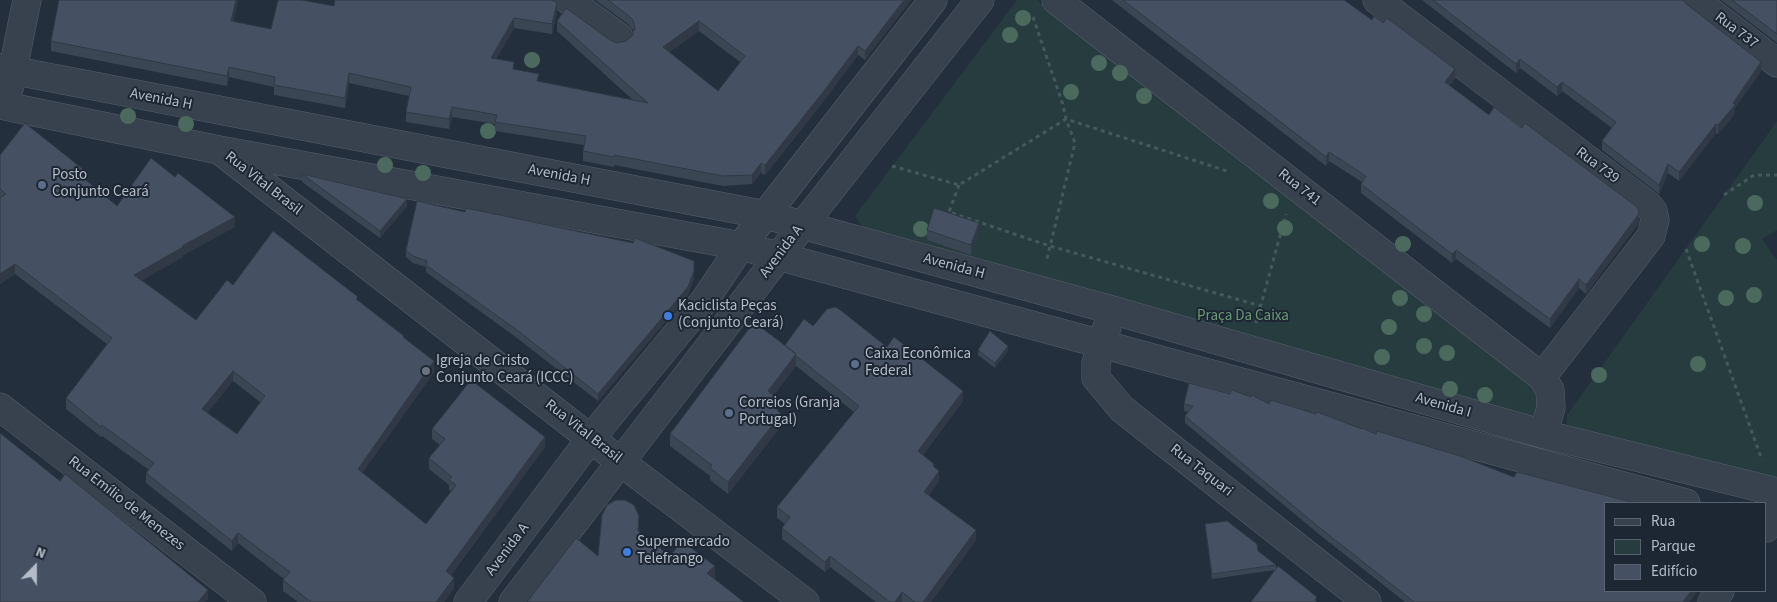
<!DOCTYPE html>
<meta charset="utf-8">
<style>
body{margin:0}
#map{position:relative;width:1777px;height:602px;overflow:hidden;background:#242f3e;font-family:"Source Sans 3",sans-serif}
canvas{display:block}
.legend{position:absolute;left:1604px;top:502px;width:162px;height:90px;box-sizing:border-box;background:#1d2633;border:1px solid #59626f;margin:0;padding:6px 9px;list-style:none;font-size:15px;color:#b4bcc9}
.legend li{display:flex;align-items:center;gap:10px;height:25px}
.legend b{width:25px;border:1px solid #59626f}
.north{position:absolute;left:10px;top:542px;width:50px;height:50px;-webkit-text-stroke:4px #1d2633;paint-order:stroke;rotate:22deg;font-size:14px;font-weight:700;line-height:20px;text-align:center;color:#b4bcc9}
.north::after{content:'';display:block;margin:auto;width:18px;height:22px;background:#b4bcc9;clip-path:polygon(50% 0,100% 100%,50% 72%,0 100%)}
</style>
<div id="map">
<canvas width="1777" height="602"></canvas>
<ul class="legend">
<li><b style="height:6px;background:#38414e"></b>Rua</li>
<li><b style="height:14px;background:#263c3f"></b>Parque</li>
<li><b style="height:14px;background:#455162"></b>Edifício</li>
</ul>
<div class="north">N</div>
</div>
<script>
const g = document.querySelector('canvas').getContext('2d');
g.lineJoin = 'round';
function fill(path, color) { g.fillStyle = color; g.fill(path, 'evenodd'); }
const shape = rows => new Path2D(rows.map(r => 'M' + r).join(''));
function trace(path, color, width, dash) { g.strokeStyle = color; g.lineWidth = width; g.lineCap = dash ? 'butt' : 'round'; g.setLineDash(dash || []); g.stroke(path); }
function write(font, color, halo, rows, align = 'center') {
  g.font = font + ' "Source Sans 3",sans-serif'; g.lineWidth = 4; g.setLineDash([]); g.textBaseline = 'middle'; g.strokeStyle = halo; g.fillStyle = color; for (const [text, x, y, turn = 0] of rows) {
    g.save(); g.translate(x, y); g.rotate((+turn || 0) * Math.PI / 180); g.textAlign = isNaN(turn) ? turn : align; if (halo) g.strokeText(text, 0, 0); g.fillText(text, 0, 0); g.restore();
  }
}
fill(shape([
 [1017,0,1037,0,1547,396,1525,426,866,233,855,216],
 [1777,121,1777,230,1762,239,1777,260,1777,487,1566,429,1567,415]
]), '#263c3f');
const minor = shape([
 [568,0,619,37],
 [1056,0,1542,377,1550,390,1551,408,1543,434],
 [1377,0,1648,205,1653,211,1655,220,1651,236,1542,377],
 [1695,0,1777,63],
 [0,68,766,215,1112,310,1543,434,1777,492],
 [9,89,27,0],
 [0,105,219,150,741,246,1686,503],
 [223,153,622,463,805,602],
 [1107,327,1096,363,1096,378,1122,409,1367,602],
 [0,407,252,602],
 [1766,528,1777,495],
 [468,602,591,438,704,301,741,246,933,0],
 [513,602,802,226,980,0],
 [1712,602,1720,591]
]);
trace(minor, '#565f6c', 29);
trace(shape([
 [1033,17,1063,105,1066,119,1075,143,1046,263],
 [892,166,959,185,1066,119,1230,172],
 [959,185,949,212,1050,246,1261,306],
 [1724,195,1754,175,1777,175],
 [1686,249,1762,460],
 [1256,323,1286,214]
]), '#44595c', 3, [4, 4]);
trace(minor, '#38414e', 28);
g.fillStyle = '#4b6a5d';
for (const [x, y] of [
 [1023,18],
 [1010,35],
 [532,60],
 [1099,63],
 [1120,73],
 [1071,92],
 [1144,96],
 [128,116],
 [186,124],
 [488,131],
 [385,165],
 [423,173],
 [1271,201],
 [1755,203],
 [1285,228],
 [921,229],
 [1403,244],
 [1702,244],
 [1743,246],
 [1754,295],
 [1400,298],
 [1726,298],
 [1424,314],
 [1389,327],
 [1424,346],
 [1447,353],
 [1382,357],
 [1698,364],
 [1599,375],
 [1450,389],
 [1485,395]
]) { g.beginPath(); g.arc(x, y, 8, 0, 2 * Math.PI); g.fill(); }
fill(shape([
 [59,0,238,0,233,22,271,29,334,6,557,13,552,34,514,28,496,59,514,69,539,81,634,101,557,31,557,21,617,43,626,41,632,36,633,30,628,24,595,0,911,0,865,60,858,55,820,106,765,175,761,173,752,184,723,186,614,165,614,167,583,161,583,151,584,145,495,131,495,124,452,117,449,129,406,122,406,112,409,96,349,83,345,108,274,95,274,87,229,77,227,86,51,51,51,41],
 [699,31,740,62,718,91,669,52],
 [1112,0,1344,0,1455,78,1449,86,1489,115,1639,220,1638,224,1586,294,1579,288,1550,328,1456,259,1452,263,1361,193,1361,184,1362,182,1329,161,1326,166],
 [1422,0,1683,0,1685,3,1761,71,1735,108,1735,114,1718,134,1716,133,1679,181,1668,173,1659,194,1602,150,1602,141,1612,128,1562,91,1557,96,1520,68,1516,73],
 [1721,0,1777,0,1777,43],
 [0,155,84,179,117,206,235,227,183,255,183,257,142,280,196,320,233,285,358,300,404,338,434,372,362,473,426,524,451,491,449,490,449,485,429,469,429,458,440,445,432,439,432,429,545,447,451,575,454,588,444,602,298,602,283,591,283,580,284,579,238,543,232,551,146,483,146,473,149,470,102,436,101,437,66,409,66,398,107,344,15,274,0,284],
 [233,381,260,402,237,434,207,413],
 [302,174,407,206,380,238,302,182],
 [927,230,979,232,971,255,927,240],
 [406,250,694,278,688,295,598,401,517,338,426,272,426,267,413,263,406,257],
 [813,326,887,347,963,401,923,455,934,467,939,481,929,495,976,540,931,602,876,602,830,567,825,572,782,539,782,528,785,524,777,518,777,507,854,412,796,366,773,395,781,426,728,494,710,480,710,476,670,446,670,434,785,345],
 [978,350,1008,351,995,368,978,355],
 [1230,394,1269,404,1697,591,1689,602,1405,602,1320,535,1185,423,1185,416,1188,412,1184,411,1184,404],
 [1205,524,1258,551,1276,565,1276,569,1275,570,1212,579]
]), '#3b4654');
fill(shape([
 [236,0,238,0,231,31,231,21],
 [904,0,911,0,865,60,865,51],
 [557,3,557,13,552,34,552,24],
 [514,18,514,28,491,68,491,58],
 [699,21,699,31,663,57,663,47],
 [858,46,858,55,820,106,765,175,765,165],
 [1520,59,1520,68,1516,73,1516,64],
 [1761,62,1761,71,1735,108,1735,114,1718,134,1718,125],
 [229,67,229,77,227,86,227,76],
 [1455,69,1455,78,1445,91,1445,82],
 [349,73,349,83,345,108,345,98],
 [1562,82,1562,91,1557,96,1557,87],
 [452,107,452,117,449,129,449,119],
 [1716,124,1716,133,1679,181,1679,172],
 [1329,152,1329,161,1326,166,1326,157],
 [761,163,761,173,752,184,752,175],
 [1668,164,1668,173,1659,194,1659,185],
 [84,170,84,180,80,175],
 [407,199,407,206,380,238,380,231],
 [1639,211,1639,220,1638,224,1586,294,1586,285],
 [235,217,235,227,183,255,183,257,134,285,134,275,182,246],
 [979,223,979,232,971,255,971,245],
 [1456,250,1456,259,1452,263,1452,254],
 [694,261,694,278,688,295,598,401,598,394],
 [15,264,15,274,0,284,0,274],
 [1579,279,1579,288,1550,328,1550,319],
 [1008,346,1008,351,995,368,995,363],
 [796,354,796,366,768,403,768,391],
 [434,361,434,372,358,479,358,469],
 [233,371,233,381,202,419,202,409],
 [963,391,963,401,918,461,918,451],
 [776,398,776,410,772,404],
 [781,414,781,426,728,494,728,482],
 [545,437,545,447,446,581,446,571],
 [939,471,939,481,924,502,924,492],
 [639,516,639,530,638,544,638,531],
 [976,530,976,540,931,602,923,602],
 [238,533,238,543,232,551,232,541],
 [830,556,830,567,825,572,825,562],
 [715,566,715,579,707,573],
 [454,578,454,588,444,602,436,602],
 [208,590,208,599,205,602,198,602],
 [1691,591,1697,591,1689,602,1683,602],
 [902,592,902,602,895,602]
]), '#303945');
const building = shape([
 [59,0,236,0,231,21,271,29,278,0,302,0,334,6,335,0,552,0,557,3,552,24,514,18,491,58,514,62,513,69,539,74,537,81,648,103,557,21,566,8,610,40,617,43,626,41,632,36,635,28,633,20,628,15,608,0,904,0,865,51,858,46,820,96,765,165,761,163,752,175,723,176,614,155,614,157,583,151,586,136,495,122,497,115,452,107,449,119,406,112,411,87,349,73,345,98,274,85,275,77,229,67,227,76,51,41,59,0],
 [699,21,745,56,718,91,663,47,699,21],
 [1123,0,1344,0,1372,20,1374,16,1383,23,1387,18,1455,69,1445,82,1489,115,1494,107,1522,128,1525,123,1637,207,1639,211,1638,215,1586,285,1579,279,1550,319,1456,250,1452,254,1361,184,1366,176,1329,152,1326,157,1123,0],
 [1433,0,1683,0,1685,3,1761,62,1733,103,1735,105,1718,125,1716,124,1679,172,1668,164,1659,185,1602,141,1616,122,1562,82,1557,87,1520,59,1516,64,1433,0],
 [1732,0,1777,0,1777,34,1732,0],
 [25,123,84,170,80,175,117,206,151,158,175,177,178,173,235,217,182,246,183,247,134,275,196,320,227,280,233,285,273,231,358,297,356,299,404,336,403,337,434,361,358,469,426,524,456,485,449,480,452,477,429,458,445,439,432,429,471,380,545,437,446,571,454,578,436,602,311,602,283,580,290,572,238,533,232,541,146,473,154,463,102,425,101,427,66,398,112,338,15,264,0,274,0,198,6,194,0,189,0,155,25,123],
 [233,371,265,396,237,434,202,409,233,371],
 [302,174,407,199,380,231,302,174],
 [417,201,465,212,466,208,633,243,635,238,694,261,694,271,688,287,598,394,517,330,426,265,427,261,413,256,406,250,417,201],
 [934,208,979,223,971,245,927,230,934,208],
 [835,307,839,309,887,347,894,337,963,391,918,451,934,464,933,466,939,471,924,492,976,530,923,602,915,602,902,592,895,602,890,602,830,556,825,562,782,528,790,517,777,507,859,406,795,355,796,354,785,345,804,319,813,326,827,309,835,307],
 [754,322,796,354,768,391,776,398,772,404,781,414,728,482,710,468,712,465,670,434,754,322],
 [990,331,1008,346,995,363,978,350,990,331],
 [1189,383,1230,394,1232,390,1251,397,1252,395,1269,404,1271,400,1316,414,1317,412,1362,429,1362,428,1376,434,1377,431,1460,456,1514,477,1517,472,1635,503,1606,503,1606,591,1691,591,1683,602,1414,602,1320,528,1185,416,1193,406,1184,404,1189,383],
 [0,433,60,481,65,474,208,590,198,602,0,602,0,433],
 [616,500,625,500,634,505,639,516,638,531,670,556,682,541,715,566,707,573,744,602,527,602,576,538,598,556,602,515,607,505,616,500],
 [1227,521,1257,544,1258,551,1276,565,1212,574,1205,524,1227,521],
 [1278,566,1317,597,1315,600,1317,602,1251,602,1278,566]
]);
fill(building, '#455162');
trace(building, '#303945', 1);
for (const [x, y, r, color] of [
 [42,185,5,"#5c6f8a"],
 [668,316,5,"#3f7fe0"],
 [855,364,5,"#5c6f8a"],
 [426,371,5,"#6b7280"],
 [729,413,5,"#5c6f8a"],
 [627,552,5,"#3f7fe0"]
]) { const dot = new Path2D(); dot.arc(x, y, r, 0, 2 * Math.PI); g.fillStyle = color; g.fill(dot); trace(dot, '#1d2633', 2); }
write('15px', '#b4bcc9', '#1d2633', [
 ["Rua 737",1736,31,37],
 ["Avenida H",161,100,11],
 ["Rua 739",1597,166,37],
 ["Avenida H",559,176,11],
 ["Rua Vital Brasil",263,184,38],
 ["Rua 741",1299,188,38],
 ["Avenida A",782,252,-53],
 ["Avenida H",954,267,15],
 ["Avenida I",1443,406,16],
 ["Rua Vital Brasil",583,432,38],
 ["Rua Taquari",1201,471,38],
 ["Rua Emílio de Menezes",126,504,38],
 ["Avenida A",508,550,-53]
]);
write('15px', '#b4bcc9', '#1d2633', [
 ["Posto",52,176],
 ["Conjunto Ceará",52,193],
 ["Kaciclista Peças",678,307],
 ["(Conjunto Ceará)",678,324],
 ["Caixa Econômica",865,355],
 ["Federal",865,372],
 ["Igreja de Cristo",436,362],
 ["Conjunto Ceará (ICCC)",436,379],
 ["Correios (Granja",739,404],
 ["Portugal)",739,421],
 ["Supermercado",637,543],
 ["Telefrango",637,560]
], 'left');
write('15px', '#6b9a76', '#1d2633', [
 ["Praça Da Caixa",1243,317]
]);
</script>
